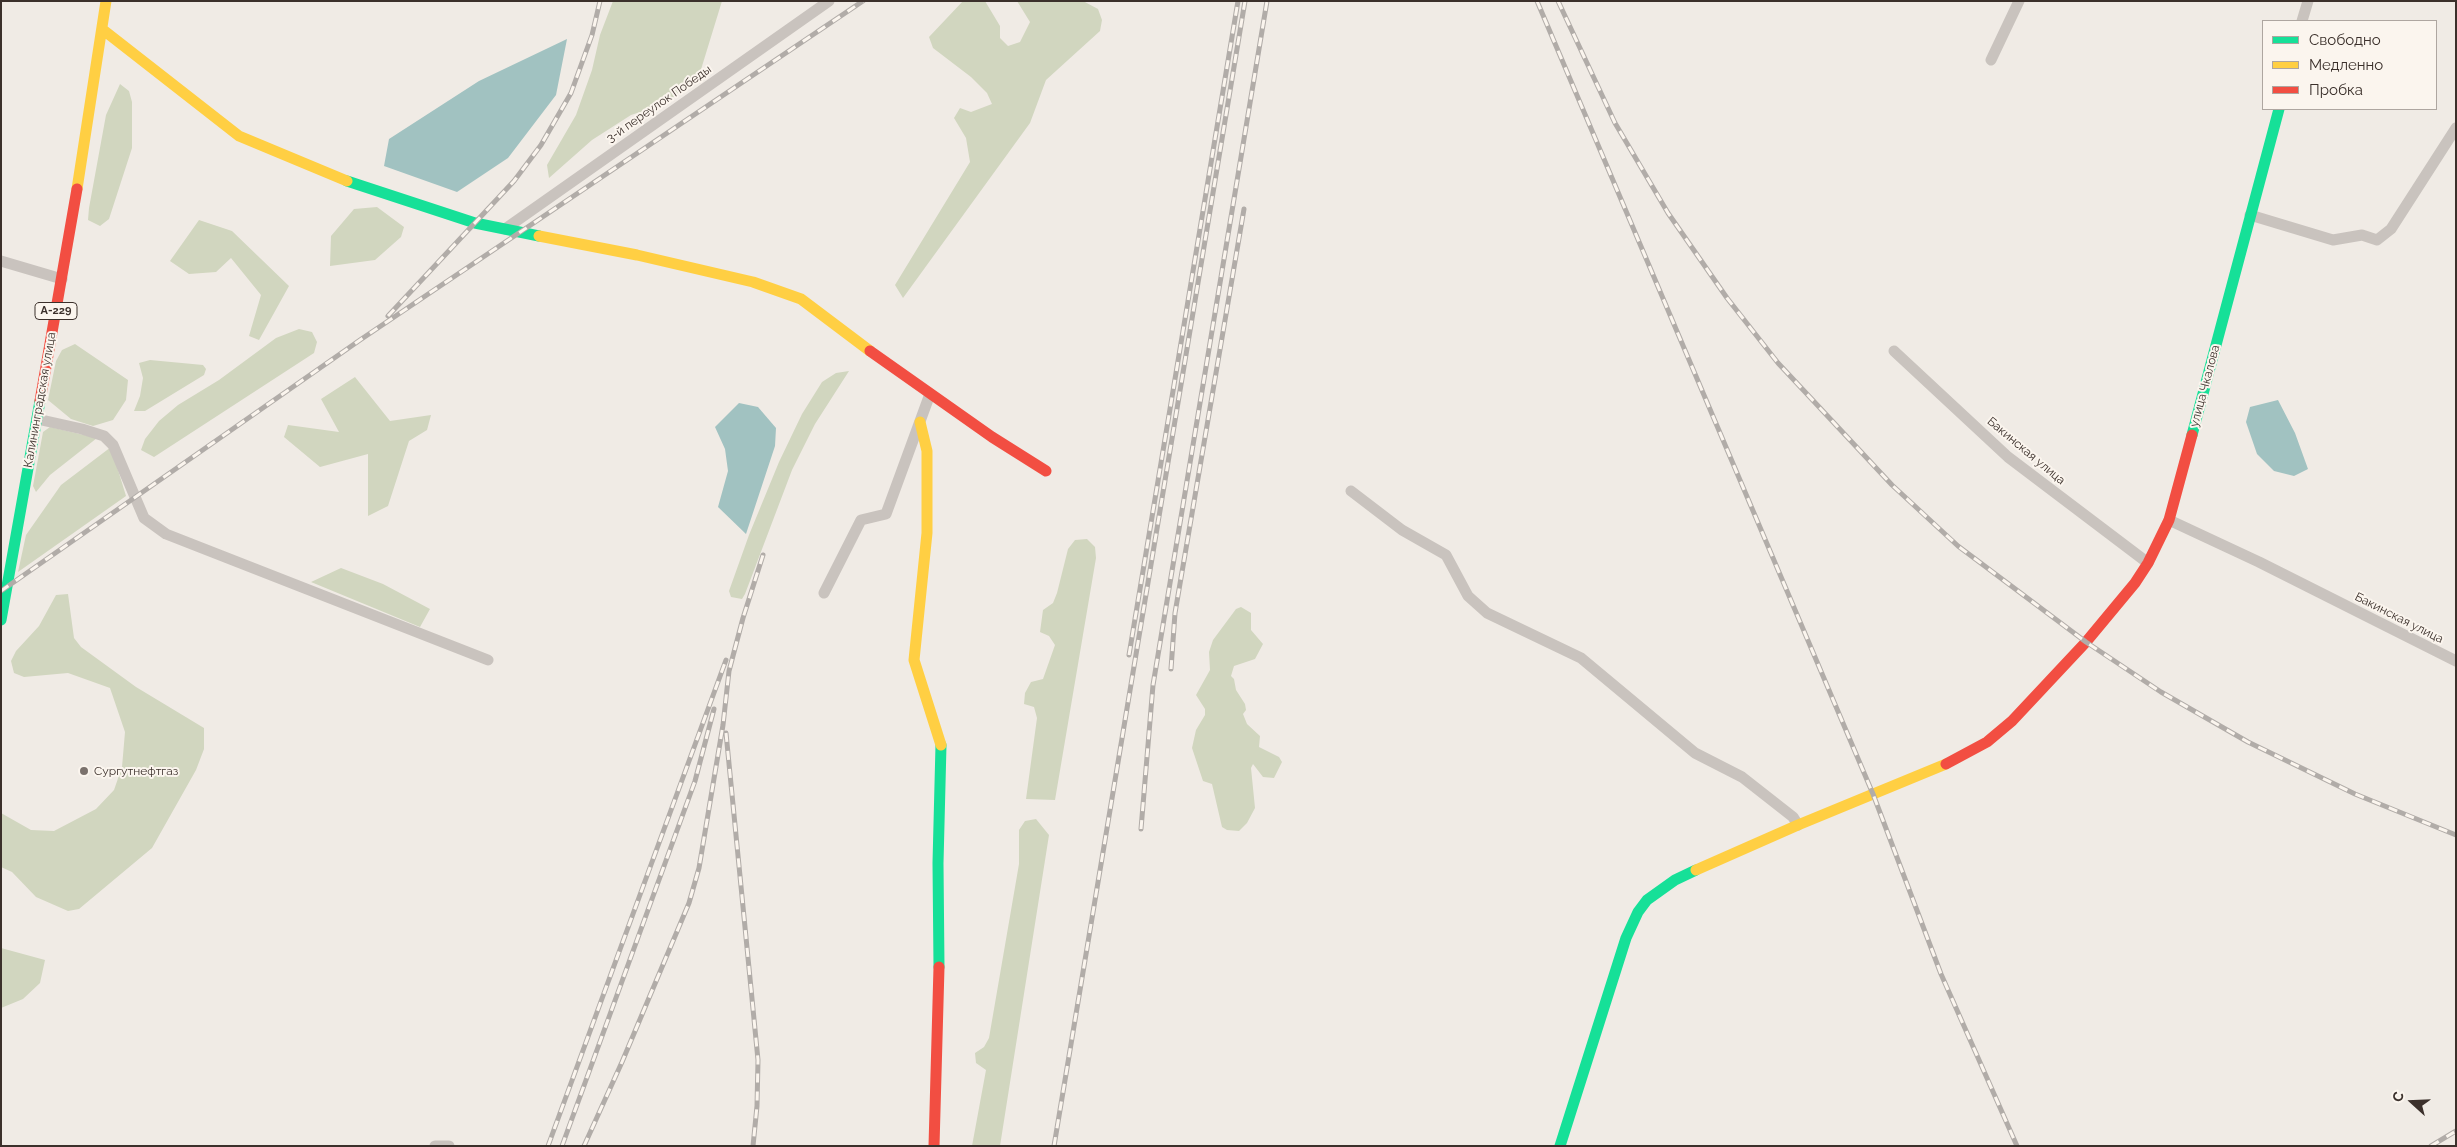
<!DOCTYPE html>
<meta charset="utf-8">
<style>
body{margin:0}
#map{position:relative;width:2457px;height:1147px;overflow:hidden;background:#f0ebe5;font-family:Raleway,sans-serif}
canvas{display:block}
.frame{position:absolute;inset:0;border:2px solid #3b302b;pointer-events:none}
.legend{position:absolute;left:2262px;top:20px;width:175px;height:90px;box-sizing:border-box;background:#fbf5ee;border:1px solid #aea6a0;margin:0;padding:6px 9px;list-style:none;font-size:15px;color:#3b302b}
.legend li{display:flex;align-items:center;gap:10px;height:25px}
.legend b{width:25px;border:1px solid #aea6a0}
.north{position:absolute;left:2387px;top:1077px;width:50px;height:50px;-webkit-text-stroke:4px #fbf5ee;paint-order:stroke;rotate:290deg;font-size:14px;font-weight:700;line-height:20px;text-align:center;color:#3b302b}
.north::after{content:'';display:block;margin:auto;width:18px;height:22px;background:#3b302b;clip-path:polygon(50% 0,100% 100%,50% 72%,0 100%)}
</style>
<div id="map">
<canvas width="2457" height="1147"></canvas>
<div class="frame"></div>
<ul class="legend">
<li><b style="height:6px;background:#16e098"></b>Свободно</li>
<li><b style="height:6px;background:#ffcf43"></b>Медленно</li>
<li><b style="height:6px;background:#f24e42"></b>Пробка</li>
</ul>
<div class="north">С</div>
</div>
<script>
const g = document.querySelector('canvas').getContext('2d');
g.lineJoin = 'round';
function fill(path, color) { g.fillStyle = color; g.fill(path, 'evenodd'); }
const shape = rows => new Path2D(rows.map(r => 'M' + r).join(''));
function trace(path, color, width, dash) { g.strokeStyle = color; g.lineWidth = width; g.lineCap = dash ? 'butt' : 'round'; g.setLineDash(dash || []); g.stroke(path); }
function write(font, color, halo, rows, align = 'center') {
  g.font = font + ' Raleway,sans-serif'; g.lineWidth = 4; g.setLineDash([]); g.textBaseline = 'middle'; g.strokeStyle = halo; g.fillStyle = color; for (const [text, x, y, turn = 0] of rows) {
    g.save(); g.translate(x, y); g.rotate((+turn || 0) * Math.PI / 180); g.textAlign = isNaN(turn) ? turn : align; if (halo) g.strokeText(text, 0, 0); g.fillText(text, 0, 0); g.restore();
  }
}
fill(shape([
 [613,1,722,1,699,76,665,104,631,115,592,140,549,178,547,165,576,115,592,70,600,35],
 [963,1,985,1,1000,26,1000,38,1008,46,1020,42,1030,22,1017,1,1083,1,1098,9,1102,20,1100,31,1046,80,1030,123,903,298,895,285,970,162,966,138,954,118,960,108,971,112,992,104,987,93,971,77,933,48,929,37],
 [120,84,129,91,132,102,132,148,109,219,100,226,88,220,89,208,106,115],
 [377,207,404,227,401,237,375,260,330,266,331,236,354,209],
 [199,220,232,231,289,286,259,340,249,336,261,295,231,258,216,272,189,274,170,261],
 [299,329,312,332,317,342,314,353,154,457,141,450,145,439,159,421,178,405,219,380,276,338],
 [75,344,128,380,126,400,113,420,93,426,71,419,48,400,56,361,62,350],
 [150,360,203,365,206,369,204,375,145,411,134,411,140,396,143,378,139,363],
 [849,371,815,424,792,470,745,594,742,599,731,597,729,591,749,535,779,462,802,414,822,382,836,373],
 [355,377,390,421,431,415,427,430,409,441,388,506,368,516,368,454,320,467,284,437,288,425,339,432,321,399],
 [50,427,97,438,50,475,36,492,33,486,43,432],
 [111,447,126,496,18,572,26,535,61,485],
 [1087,539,1095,547,1096,558,1055,800,1026,799,1037,718,1034,707,1024,704,1025,693,1031,682,1043,679,1055,645,1049,636,1040,632,1043,610,1053,603,1057,593,1068,549,1075,540],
 [341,568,383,584,430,609,420,627,311,582],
 [68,594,74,638,81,647,136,687,204,728,204,749,196,770,152,848,79,909,68,911,36,897,12,872,1,867,1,813,31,830,54,831,96,809,114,790,122,767,125,732,110,688,68,673,24,677,14,673,11,661,16,651,39,626,56,595],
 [1241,607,1251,613,1251,630,1263,644,1255,659,1234,666,1231,676,1234,679,1236,690,1245,704,1246,710,1243,714,1247,724,1260,736,1259,747,1279,757,1282,762,1274,778,1263,777,1253,764,1251,768,1255,808,1247,823,1239,831,1227,830,1222,827,1212,784,1203,781,1192,748,1196,730,1205,715,1205,709,1196,695,1210,670,1209,652,1213,640,1236,609],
 [1036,819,1049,835,1000,1146,972,1146,986,1070,976,1063,975,1053,984,1047,989,1038,1019,864,1019,830,1025,821],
 [1,948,45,960,40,983,23,999,1,1008]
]), '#d1d6bf');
fill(shape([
 [567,39,556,95,508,158,457,192,384,166,389,139,479,81],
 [2278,400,2295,433,2308,469,2294,476,2274,471,2257,454,2246,422,2250,407],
 [739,403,758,407,776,428,775,446,746,534,718,507,728,471,725,449,715,427]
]), '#a1c2c1');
trace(shape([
 [2302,21,2308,1],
 [1991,60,2019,1],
 [2250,215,2333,240,2362,235,2377,240,2391,229,2456,128],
 [505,229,829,1],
 [1,261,62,279],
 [1894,351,2008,457,2148,563],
 [37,419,82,429,104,436,113,445,144,518,166,534,488,660],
 [1351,491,1402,530,1446,555,1468,596,1487,613,1581,658,1695,753,1742,777,1793,817,1798,825],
 [2169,520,2259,562,2456,661],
 [824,593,861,520,886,514,930,394],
 [435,1146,449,1146]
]), '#c9c3be', 11);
trace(shape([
 [347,181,475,223,539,236],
 [2192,435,2279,109],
 [1,620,40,401],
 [939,967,938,863,941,745],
 [1560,1146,1626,938,1638,912,1647,900,1675,880,1696,870]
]), '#16e098', 11);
trace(shape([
 [102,29,239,136,347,181],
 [77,189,106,1],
 [539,236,637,255,753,282,801,299,870,351],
 [920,422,927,451,927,533,914,660,941,745],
 [1696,870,1798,825,1946,764]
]), '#ffcf43', 11);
trace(shape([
 [870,351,992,437,1046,471],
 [40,401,77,189],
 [1946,764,1987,742,2012,721,2086,642,2135,583,2148,563,2169,520,2192,435],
 [934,1146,939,967]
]), '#f24e42', 11);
const rail = shape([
 [1537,1,1873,794,1941,974,2017,1146],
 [1558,1,1615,123,1668,213,1727,298,1778,363,1892,485,1958,546,2086,642,2161,692,2248,742,2355,794,2456,835],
 [388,316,514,181,541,145,571,93,592,35,600,1],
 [1,591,360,340,863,1],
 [1129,655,1238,1],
 [1171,669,1175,613,1244,209],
 [726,733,758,1060,757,1106,753,1146],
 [1141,829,1153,685,1267,1],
 [548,1146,726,660],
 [562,1146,695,781,714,709],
 [584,1146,622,1062,689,903,699,868,723,725,729,671,743,618,763,555],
 [1054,1146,1245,1],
 [2431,1146,2456,1131]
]);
trace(rail, '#b1aca8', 5);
trace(rail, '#fbf5ee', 3, [9]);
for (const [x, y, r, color] of [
 [84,771,5,"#7a716c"]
]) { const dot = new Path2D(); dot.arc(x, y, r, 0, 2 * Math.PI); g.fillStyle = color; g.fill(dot); trace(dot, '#fbf5ee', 2); }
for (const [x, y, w] of [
 [56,311,42]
]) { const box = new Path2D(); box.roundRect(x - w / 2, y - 8.5, w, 17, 4); g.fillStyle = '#fbf5ee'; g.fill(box); trace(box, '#3b302b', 1); }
write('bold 11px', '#3b302b', null, [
 ["А-229",56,311]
]);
write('12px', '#3b302b', '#fbf5ee', [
 ["3-й переулок Победы",659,104,-35],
 ["улица Чкалова",2205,386,-75],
 ["Калининградская улица",40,400,-80],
 ["Бакинская улица",2026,451,40],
 ["Бакинская улица",2399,618,27]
]);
write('12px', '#3b302b', '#fbf5ee', [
 ["Сургутнефтгаз",94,771]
], 'left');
</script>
